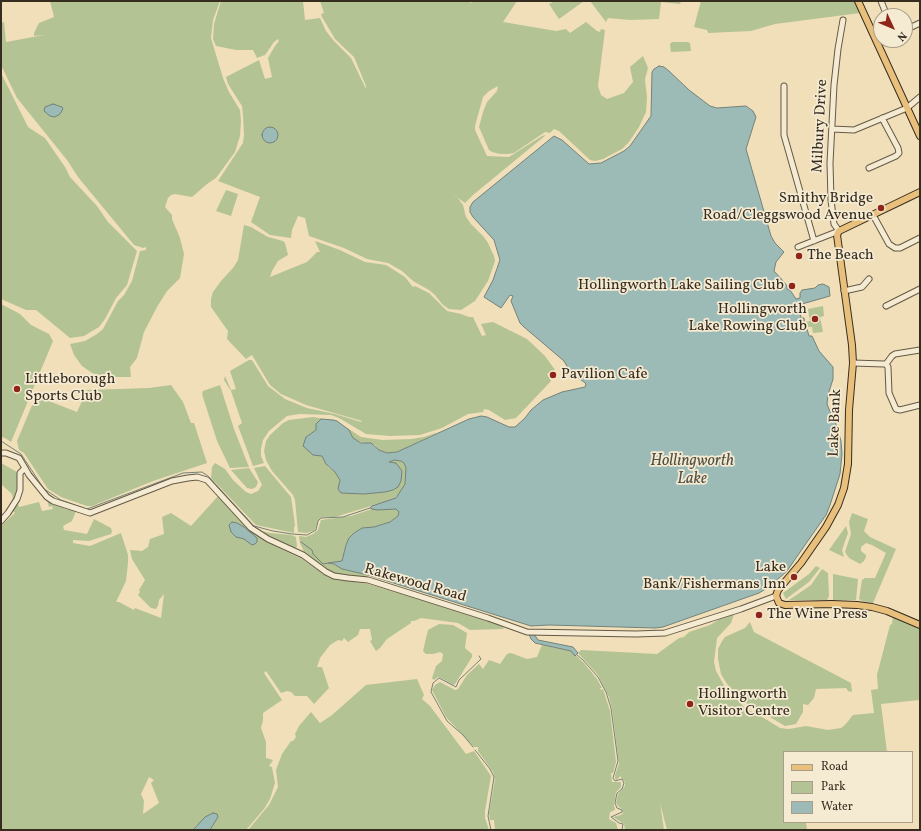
<!DOCTYPE html>
<style>
body{margin:0}
#map{position:relative;width:921px;height:831px;overflow:hidden;background:#f0dfb9;font-family:Vollkorn,serif}
canvas{display:block}
.frame{position:absolute;inset:0;border:2px solid #362c1f;pointer-events:none}
.legend{position:absolute;left:783px;top:751px;width:130px;height:72px;box-sizing:border-box;background:#f5ead2;border:1px solid #a99e8a;margin:0;padding:5px 7px;list-style:none;font-size:12px;color:#362c1f}
.legend li{display:flex;align-items:center;gap:8px;height:20px}
.legend b{width:20px;border:1px solid #a99e8a}
.north{position:absolute;left:873px;top:8px;width:40px;height:40px;box-sizing:border-box;background:#f5ead2;border:1px solid #a99e8a;border-radius:50%;rotate:134deg;font-size:11px;font-weight:700;line-height:16px;text-align:center;color:#362c1f}
.north::after{content:'';display:block;margin:auto;width:14px;height:18px;background:#8f2418;clip-path:polygon(50% 0,100% 100%,50% 72%,0 100%)}
</style>
<div id="map">
<canvas width="921" height="831"></canvas>
<div class="frame"></div>
<ul class="legend">
<li><b style="height:5px;background:#e8c07c"></b>Road</li>
<li><b style="height:11px;background:#b4c394"></b>Park</li>
<li><b style="height:11px;background:#9cbbb7"></b>Water</li>
</ul>
<div class="north">N</div>
</div>
<script>
const g = document.querySelector('canvas').getContext('2d');
g.lineJoin = 'round';
function fill(path, color) { g.fillStyle = color; g.fill(path, 'evenodd'); }
const shape = rows => new Path2D(rows.map(r => 'M' + r).join(''));
function trace(path, color, width, dash) { g.strokeStyle = color; g.lineWidth = width; g.lineCap = dash ? 'butt' : 'round'; g.setLineDash(dash || []); g.stroke(path); }
function write(font, color, halo, rows, align = 'center') {
  g.font = font + ' Vollkorn,serif'; g.lineWidth = 3.5; g.setLineDash([]); g.textBaseline = 'middle'; g.strokeStyle = halo; g.fillStyle = color; for (const [text, x, y, turn = 0] of rows) {
    g.save(); g.translate(x, y); g.rotate((+turn || 0) * Math.PI / 180); g.textAlign = isNaN(turn) ? turn : align; if (halo) g.strokeText(text, 0, 0); g.fillText(text, 0, 0); g.restore();
  }
}
fill(shape([
 [50,1,220,1,213,20,211,38,223,78,229,92,240,110,241,121,240,136,235,152,216,178,207,184,192,197,175,194,171,195,168,198,165,207,172,215,172,219,180,238,184,254,180,278,167,291,157,307,144,332,137,358,130,367,131,377,104,377,92,373,82,366,74,355,70,344,85,341,97,334,103,329,118,301,124,295,132,281,140,251,146,250,146,247,143,248,134,245,78,177,67,160,17,98,1,65,1,23,4,22,6,42,44,35,34,36,34,33,39,23,54,17],
 [221,1,303,1,305,20,320,18,326,31,334,41,351,58,366,89,366,86,354,57,335,39,322,17,321,14,324,13,320,1,470,1,470,3,475,1,517,1,503,22,556,31,566,29,570,33,586,22,597,31,600,32,601,29,605,30,598,86,601,95,607,99,624,93,633,82,630,67,643,56,648,68,645,79,647,98,646,112,639,127,629,142,622,149,603,159,595,161,590,160,559,131,554,129,550,133,545,132,514,153,508,154,500,154,492,152,489,150,479,127,483,112,487,102,497,91,498,86,489,91,483,97,475,126,475,130,487,156,509,157,542,136,546,135,473,195,465,203,451,193,457,197,463,205,466,217,471,224,483,236,488,243,494,256,495,261,488,281,475,301,461,310,449,309,442,304,435,295,429,290,413,281,402,271,388,263,367,259,344,248,309,236,305,218,298,216,292,230,291,238,270,235,251,222,260,197,218,181,243,143,244,135,243,115,242,106,228,84,226,77,259,60,265,79,272,77,268,58,275,46,279,41,278,39,274,42,265,55,257,58,253,50,236,50,216,46,213,39,214,24],
 [555,1,584,1,559,19,549,4],
 [590,1,681,1,680,4,661,2,659,19,630,20,608,18,606,22],
 [701,1,855,1,860,13,775,24,751,31,708,33,707,30,694,27],
 [672,42,688,42,690,43,691,51,671,52,670,44],
 [1,73,28,127,37,133,45,138,65,167,70,177,97,206,108,222,137,251,127,285,116,298,105,319,99,327,84,336,70,338,36,310,26,310,1,299],
 [226,190,238,194,231,216,216,211],
 [244,225,251,227,268,237,283,241,285,243,288,255,278,261,272,271,270,277,307,262,317,252,320,252,315,241,340,250,365,262,386,265,405,277,413,287,415,286,429,293,447,311,461,314,469,317,473,317,482,336,486,335,481,324,493,322,527,339,545,356,555,370,547,374,551,381,516,418,505,420,489,410,484,409,483,412,468,414,442,428,420,435,390,436,366,434,339,418,331,415,299,414,287,416,269,431,263,440,261,449,261,456,264,463,253,466,238,426,242,423,231,391,224,380,225,376,231,390,236,389,230,371,249,360,252,360,268,386,285,399,307,408,335,414,361,422,362,421,306,405,281,394,270,385,252,355,246,359,227,339,228,331,211,307,211,299,213,292,221,281,233,268,238,260],
 [1,304,20,314,31,325,49,334,53,341,11,442,5,438,1,437],
 [823,306,824,316,820,317,823,332,813,333,812,327,806,327,805,322,810,321,808,309],
 [171,385,183,402,191,423,194,423,207,463,153,481,92,506,87,506,61,497,48,489,24,453,19,450,17,441,36,396,77,412,87,390,149,388],
 [220,385,234,429,249,467,230,468,217,441,202,394,203,391],
 [313,417,325,419,321,419,316,424,316,430,306,437,316,456,322,456,328,467,335,472,340,480,339,486,364,494,385,492,393,490,396,489,393,463,389,462,394,460,401,461,404,463,406,468,406,476,405,484,399,494,394,499,335,517,321,517,318,521,315,530,307,533,298,532,295,500,293,495,272,471,266,460,264,451,266,441,270,435,283,423,289,420],
 [337,421,361,437,368,438,383,440,411,439,424,437,438,432,407,448,397,452,387,453,379,450,375,445,357,441,353,438,350,432,347,428],
 [1,463,17,472,18,486,13,501,12,494,1,484],
 [215,463,225,469,233,480,246,492,251,494,258,491,262,485,254,468,265,466,291,497,294,517,295,526,294,527,294,533,256,525,211,478,212,467],
 [249,468,258,482,256,487,252,489,247,488,231,470],
 [219,495,252,532,277,547,302,559,329,578,368,584,473,615,493,622,502,626,504,629,470,630,458,623,421,618,414,621,411,621,411,623,387,639,380,648,376,651,370,641,372,640,370,629,360,629,358,635,348,642,344,638,342,641,338,640,330,645,320,658,317,667,322,667,329,688,314,704,307,696,295,696,291,692,287,691,281,693,266,671,264,673,282,700,263,713,263,720,261,728,266,742,266,758,273,760,269,766,272,767,275,783,270,799,264,809,246,830,210,830,216,820,197,825,193,830,1,830,2,525,15,513,12,510,17,501,19,507,39,502,42,511,53,509,52,506,49,507,47,500,66,509,76,511,72,521,63,526,64,530,87,534,94,519,111,528,112,532,111,534,89,541,73,540,73,543,90,546,121,533,128,555,128,563,126,581,116,602,119,602,134,610,135,608,161,618,164,594,159,600,158,606,156,609,151,608,138,595,140,592,139,590,145,580,132,559,130,550,142,551,148,547,150,539,164,534,162,517,171,513,191,526],
 [149,777,154,780,151,783,159,803,143,814,144,801,141,794],
 [372,509,396,509,399,512,398,516,390,522,374,527,362,528,354,533,349,538,346,545,342,561,328,563,334,564,342,569,368,575,366,579,332,573,305,554,300,543,299,536,306,537,313,534,318,530,321,520,351,516],
 [852,513,868,519,864,531,870,537,896,549,873,603,862,601,859,599,862,580,865,578,875,578,886,553,872,545,866,543,861,547,861,551,866,555,866,557,864,561,860,564,849,558,845,552,851,534,849,522],
 [846,526,848,533,842,550,844,557,829,550],
 [256,530,270,533,291,535,296,537,297,547,294,549,281,544],
 [816,566,820,568,809,582,786,599,783,593,809,574],
 [822,569,828,573,829,596,827,600,789,600,811,585],
 [833,574,858,579,856,600,833,600],
 [734,614,731,623,717,638,714,662,716,671,725,687,746,709,759,715,780,728,789,729,806,726,828,730,841,728,845,725,853,715,874,713,871,690,878,689,877,675,890,625,892,624,893,617,920,629,920,700,881,704,887,752,784,752,784,822,806,822,807,830,667,830,660,803,664,830,625,830,624,824,613,817,621,815,623,813,622,809,619,807,616,803,618,794,625,786,625,782,620,776,617,780,615,779,615,775,619,764,612,709,609,697,598,675,578,653,581,650,657,654,679,638,684,637,689,632,710,625,720,619],
 [750,622,754,632,851,683,852,692,848,691,846,688,816,689,814,698,808,705,803,704,803,712,796,724,785,726,743,701,727,684,721,674,718,659,718,649,722,641,725,637,745,628],
 [439,624,453,625,467,633,465,648,472,654,472,657,462,673,455,684,453,685,441,678,438,677,434,680,432,678,436,666,442,661,443,654,440,652,433,654,426,654,423,651,428,630],
 [542,645,571,651,584,663,597,679,602,688,600,688,601,690,603,689,610,711,616,762,613,773,611,773,612,782,621,782,621,787,616,792,614,804,615,810,610,812,609,819,616,823,618,830,495,830,494,820,490,820,489,814,495,779,493,772,478,751,478,747,474,747,446,717,432,690,435,685,440,682,455,690,458,689,467,675,479,664,483,669,489,660,500,664,507,654,511,653,527,659,537,657],
 [417,679,424,695,422,699,430,706,466,754,474,751,491,776,485,811,485,818,489,830,248,830,269,805,278,787,276,770,282,754,291,741,293,741,296,737,295,734,299,726,311,712,320,723,332,715,366,685]
]), '#b4c394');
const water = shape([
 [659,66,664,67,669,71,689,90,710,106,717,108,746,106,753,111,756,117,746,149,771,236,775,243,784,252,776,262,774,271,784,282,787,286,787,289,790,290,796,299,800,298,800,293,802,290,815,288,818,285,823,284,829,287,830,296,802,304,799,307,801,318,804,318,805,328,807,329,809,336,812,336,819,351,833,367,833,379,828,395,827,404,831,414,835,421,841,441,842,454,840,474,830,505,826,515,807,542,787,571,769,587,759,593,663,627,655,628,549,625,531,626,368,575,342,569,334,564,328,563,342,561,346,545,349,538,354,533,362,528,374,527,390,522,398,516,399,512,396,509,377,510,372,509,370,508,372,506,396,498,405,484,406,468,404,463,401,461,394,460,389,462,396,463,402,471,401,481,398,487,393,490,385,492,364,494,341,493,338,489,340,480,335,472,326,464,322,456,313,455,303,446,306,437,316,430,316,424,321,419,333,420,337,421,349,430,353,438,361,443,371,443,379,450,387,453,397,452,469,419,481,416,487,417,509,427,515,427,525,418,531,410,543,400,562,392,585,387,586,384,584,382,571,373,564,361,524,327,520,323,511,301,513,296,510,295,501,308,484,297,493,280,500,260,494,240,473,217,470,212,470,207,473,202,554,136,562,140,589,164,601,163,624,151,630,146,651,116,652,72,654,69,659,66],
 [53,104,62,107,63,109,60,114,55,117,50,116,44,111,45,107,53,104],
 '262 135a8 8 0 1 1 16 0a8 8 0 1 1-16 0Z',
 [232,522,237,523,244,527,257,538,257,542,255,544,252,545,244,539,236,537,231,532,229,525,232,522],
 [529,634,534,634,538,640,573,647,578,653,575,656,571,651,535,643,531,639,529,634],
 [213,813,217,814,218,817,210,830,193,830,205,817,213,813]
]);
fill(water, '#9cbbb7');
trace(water, '#73827a', 1);
trace(shape([
 [1,441,21,454,44,489,61,500,87,509,183,473,202,472,208,476,254,526,273,531,292,534,307,535,316,530,318,521,321,518,343,517,370,508],
 [301,542,312,550,313,554,323,564,328,563],
 [577,655,583,660,598,677,606,692,611,708,618,761,613,778,615,781,622,779,624,783,622,789,617,793,615,803,617,808,622,810,622,812,611,817,619,823,623,824,622,830],
 [473,747,463,735,447,721,431,692,433,683,439,678,456,687,459,680,481,659,479,656],
 [475,750,490,769,494,777,488,816,491,830]
]), '#73827a', 1);
const minor = shape([
 [881,1,887,16],
 [905,30,920,23],
 [784,86,784,135,814,241],
 [832,129,854,130,907,108,920,97],
 [869,168,896,156,899,153,898,148,882,118],
 [873,215,889,244,895,248,900,248,920,238],
 [798,247,839,231,834,224,831,200,830,163,834,85,838,49,843,20],
 [844,291,862,287,869,279],
 [886,306,920,289],
 [853,363,884,364,886,364,892,356,895,354,920,350],
 [886,364,888,367,889,393,896,409,900,410,920,405],
 [1,453,6,453,19,458,29,475,47,497,53,501,90,513,172,481,188,478,197,477,207,480,251,528,268,539,303,555,326,572,334,576,348,578,368,580,488,618,527,632,636,634,665,633,741,609,776,596],
 [1,521,8,513,17,499,20,490,20,473,25,468]
]);
const major = shape([
 [858,1,920,136],
 [920,192,839,231,837,235,852,345,853,363,849,410,848,464,844,488,838,505,826,527,801,563,778,590,776,596,779,603,785,605,832,604,857,605,872,607,887,611,920,625]
]);
trace(minor, '#645946', 7);
trace(major, '#362c1f', 8);
trace(minor, '#f5ead2', 5);
trace(major, '#e8c07c', 6);
for (const [x, y, r, color] of [
 [881,208,4,"#8f2418"],
 [799,256,4,"#8f2418"],
 [792,286,4,"#8f2418"],
 [815,319,4,"#8f2418"],
 [553,375,4,"#8f2418"],
 [17,389,4,"#8f2418"],
 [794,577,4,"#8f2418"],
 [759,615,4,"#8f2418"],
 [690,704,4,"#8f2418"]
]) { const dot = new Path2D(); dot.arc(x, y, r, 0, 2 * Math.PI); g.fillStyle = color; g.fill(dot); trace(dot, '#f5ead2', 1.5); }
write('15px', '#362c1f', '#f5ead2', [
 ["Milbury Drive",821,126,-87],
 ["Lake Bank",836,423,-88],
 ["Rakewood Road",415,584,16]
]);
write('15px', '#362c1f', '#f5ead2', [
 ["Smithy Bridge",873,199,"right"],
 ["Road/Cleggswood Avenue",873,216,"right"],
 ["The Beach",807,256],
 ["Hollingworth Lake Sailing Club",784,286,"right"],
 ["Hollingworth",807,310,"right"],
 ["Lake Rowing Club",807,327,"right"],
 ["Pavilion Cafe",561,375],
 ["Littleborough",25,380],
 ["Sports Club",25,397],
 ["Lake",786,568,"right"],
 ["Bank/Fishermans Inn",786,585,"right"],
 ["The Wine Press",767,615],
 ["Hollingworth",698,695],
 ["Visitor Centre",698,712]
], 'left');
write('italic 16px', '#505045', '#f5ead2', [
 ["Hollingworth",692,462],
 ["Lake",692,480]
]);
</script>
